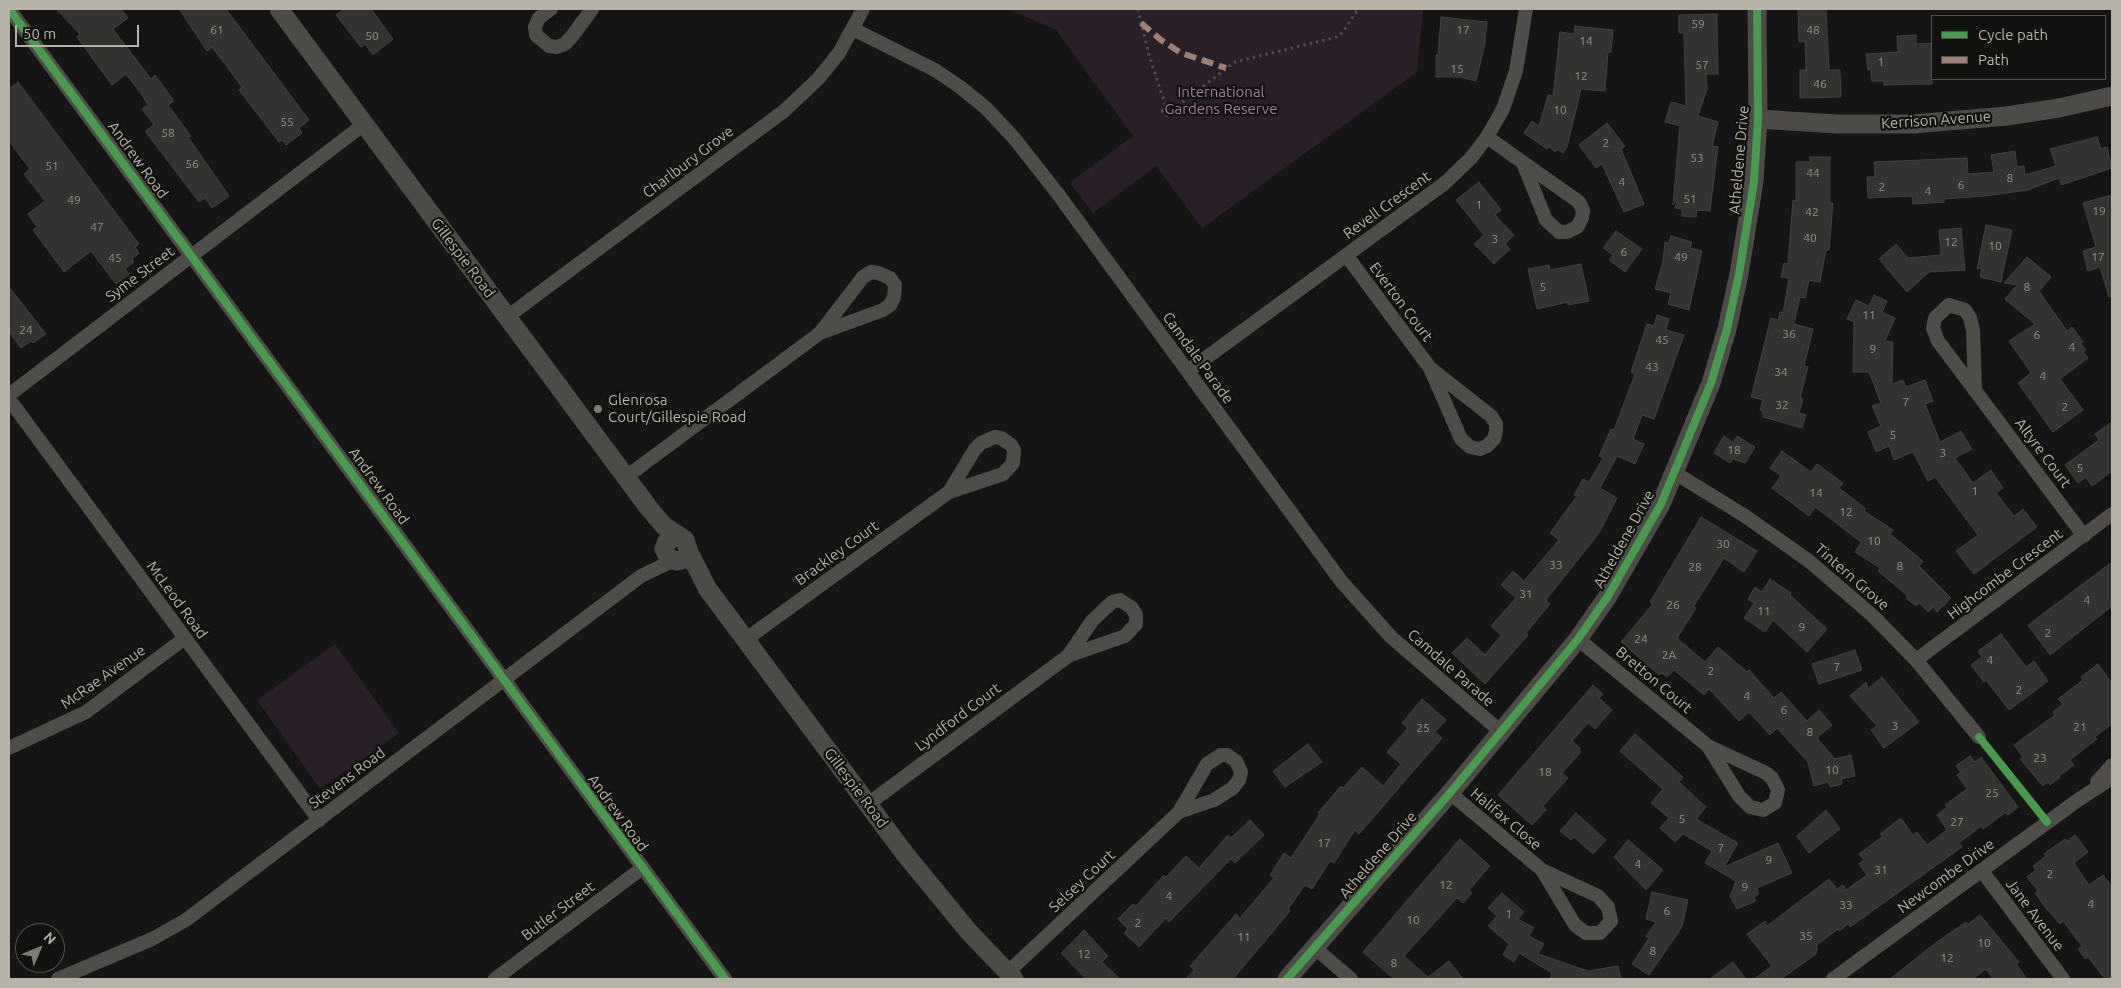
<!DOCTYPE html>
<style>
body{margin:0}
#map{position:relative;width:2121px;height:988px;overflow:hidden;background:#151515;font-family:Ubuntu,sans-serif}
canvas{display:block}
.frame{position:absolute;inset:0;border:10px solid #b6b2a5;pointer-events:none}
.legend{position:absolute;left:1931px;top:15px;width:175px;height:65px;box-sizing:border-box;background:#11110f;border:1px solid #53514b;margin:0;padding:6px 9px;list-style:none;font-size:15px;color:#b6b2a5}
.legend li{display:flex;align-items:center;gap:10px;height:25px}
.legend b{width:25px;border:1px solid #53514b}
.north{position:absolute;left:15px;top:923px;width:50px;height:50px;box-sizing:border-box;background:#11110f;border:1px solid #53514b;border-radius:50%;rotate:45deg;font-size:14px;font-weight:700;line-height:20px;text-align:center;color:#b6b2a5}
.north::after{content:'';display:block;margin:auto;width:18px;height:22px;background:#7e7b73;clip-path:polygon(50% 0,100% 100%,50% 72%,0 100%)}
.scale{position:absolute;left:15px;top:25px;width:124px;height:22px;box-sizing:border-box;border:2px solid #b6b2a5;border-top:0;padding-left:6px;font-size:15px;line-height:18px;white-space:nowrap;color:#b6b2a5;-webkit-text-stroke:4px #11110f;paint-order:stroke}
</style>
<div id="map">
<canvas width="2121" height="988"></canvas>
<div class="frame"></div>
<ul class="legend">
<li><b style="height:6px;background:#469c4c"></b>Cycle path</li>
<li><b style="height:6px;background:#9e8076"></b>Path</li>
</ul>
<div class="north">N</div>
<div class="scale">50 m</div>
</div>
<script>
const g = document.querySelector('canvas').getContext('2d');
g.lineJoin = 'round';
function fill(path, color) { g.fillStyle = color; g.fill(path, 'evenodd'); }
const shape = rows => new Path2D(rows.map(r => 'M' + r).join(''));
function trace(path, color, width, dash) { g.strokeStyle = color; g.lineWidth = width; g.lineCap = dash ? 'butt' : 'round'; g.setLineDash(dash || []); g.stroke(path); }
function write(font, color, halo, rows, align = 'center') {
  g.font = font + ' Ubuntu,sans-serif'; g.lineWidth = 4.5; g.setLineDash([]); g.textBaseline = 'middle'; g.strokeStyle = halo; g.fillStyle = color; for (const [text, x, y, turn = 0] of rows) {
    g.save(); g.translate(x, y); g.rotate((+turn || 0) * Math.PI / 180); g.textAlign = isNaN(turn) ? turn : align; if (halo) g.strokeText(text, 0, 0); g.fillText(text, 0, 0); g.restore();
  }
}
fill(shape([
 [1008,9,1423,9,1417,72,1202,228,1156,166,1093,213,1070,183,1133,136,1056,30],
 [335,644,399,733,320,789,257,700]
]), '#282026');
const building = shape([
 [56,9,121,9,128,18,113,29,151,79,155,75,174,101,168,105,191,136,188,137,229,196,212,208,205,198,199,202,145,131,154,125,142,109,148,105,142,95,126,74,112,85,77,37,80,34,56,9],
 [179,9,226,9,309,120,299,128,302,133,286,145,282,140,279,142,239,90,242,87,212,47,207,51,179,9],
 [344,9,371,9,393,39,373,55,365,44,361,47,336,15,344,9],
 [1798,9,1826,9,1829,70,1840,70,1841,97,1800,98,1800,70,1806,70,1805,41,1799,42,1798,9],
 [1717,14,1718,74,1706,74,1707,89,1698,116,1718,122,1712,146,1718,147,1710,211,1697,210,1696,217,1682,216,1682,209,1675,208,1678,198,1673,205,1680,126,1665,122,1671,102,1686,106,1684,33,1679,33,1679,15,1717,14],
 [1441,17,1487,22,1485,43,1476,81,1460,77,1436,77,1436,55,1438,55,1441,17],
 [1575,26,1613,30,1611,52,1608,52,1605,91,1581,89,1567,147,1563,153,1557,149,1555,152,1549,147,1547,149,1524,133,1532,121,1539,126,1548,95,1553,96,1560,32,1574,34,1575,26],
 [1916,35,1916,44,1932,43,1932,84,1884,85,1884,81,1872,81,1871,69,1868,70,1866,54,1898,52,1897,36,1916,35],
 [18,82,139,244,135,247,139,253,132,259,134,262,125,269,129,274,116,284,91,251,64,272,33,230,37,227,28,214,45,201,24,174,30,169,9,141,9,89,18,82],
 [1607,123,1625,146,1621,149,1644,204,1624,212,1602,164,1596,168,1579,145,1607,123],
 [2097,137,2101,149,2107,147,2112,168,2061,185,2059,178,2028,190,1985,196,1944,199,1944,202,1913,204,1912,196,1868,198,1867,177,1875,177,1874,162,1967,158,1968,174,1994,172,1991,155,2015,151,2017,167,2024,166,2025,175,2056,166,2050,149,2097,137],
 [1810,157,1830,157,1830,203,1833,203,1829,250,1826,250,1820,282,1809,280,1805,298,1800,297,1794,324,1813,329,1804,366,1808,367,1800,398,1803,399,1799,413,1806,415,1802,428,1763,417,1763,411,1760,410,1763,400,1751,397,1771,318,1778,320,1780,312,1783,313,1789,278,1781,277,1784,263,1788,264,1793,200,1796,201,1796,162,1810,162,1810,157],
 [1479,182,1501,210,1495,215,1514,235,1505,244,1510,249,1494,264,1474,244,1484,235,1456,200,1479,182],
 [2112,195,2112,296,2109,297,2100,267,2088,271,2083,251,2096,247,2083,203,2112,195],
 [1986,225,2012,230,2001,282,1980,277,1982,268,1977,269,1986,225],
 [1961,228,1965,270,1929,272,1907,292,1879,259,1896,244,1908,258,1941,255,1939,230,1961,228],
 [1616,231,1642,249,1625,272,1609,260,1613,255,1603,248,1616,231],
 [1671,236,1692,242,1690,248,1702,251,1689,310,1668,304,1671,293,1655,289,1663,261,1665,242,1669,243,1671,236],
 [2027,257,2051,277,2039,291,2067,331,2072,327,2083,342,2081,344,2086,350,2083,352,2088,358,2060,379,2083,410,2053,432,2018,383,2031,373,2009,341,2035,324,2005,299,2017,285,2004,283,2027,257],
 [1581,264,1589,301,1568,305,1568,302,1537,309,1528,269,1549,265,1550,270,1581,264],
 [9,287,46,334,33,343,31,341,21,348,9,332,9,287],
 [1874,295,1887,301,1882,312,1895,318,1885,341,1893,342,1892,384,1903,380,1906,387,1925,380,1933,401,1925,404,1940,442,1961,431,1972,449,1955,458,1973,483,1991,470,2003,488,1996,493,2014,516,2023,509,2037,527,1974,574,1956,551,1978,535,1935,477,1928,481,1913,452,1894,460,1889,446,1876,452,1868,432,1881,426,1872,406,1881,403,1869,372,1853,372,1854,322,1847,319,1856,300,1869,306,1874,295],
 [1657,315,1669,319,1666,330,1684,335,1654,419,1642,415,1633,439,1644,444,1635,464,1617,456,1600,488,1617,498,1599,533,1546,600,1550,604,1526,633,1528,635,1485,684,1452,653,1467,638,1485,655,1501,635,1491,626,1516,598,1501,585,1513,571,1524,581,1559,540,1550,533,1577,496,1574,495,1583,479,1589,482,1603,458,1599,456,1611,429,1614,430,1635,374,1631,372,1647,324,1654,326,1657,315],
 [2112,422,2112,471,2092,486,2086,477,2078,483,2065,465,2099,440,2095,434,2112,422],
 [1724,436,1733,442,1737,436,1755,447,1745,463,1733,459,1730,463,1714,453,1724,436],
 [1782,451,1811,472,1817,464,1843,483,1839,488,1866,509,1864,511,1893,530,1890,534,1923,561,1919,566,1951,598,1937,612,1933,607,1928,612,1919,603,1916,606,1906,598,1908,596,1878,571,1880,568,1855,552,1861,542,1815,507,1809,516,1772,488,1781,476,1770,468,1782,451],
 [1701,517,1757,551,1744,572,1724,558,1693,607,1696,608,1677,638,1705,662,1718,647,1747,672,1749,670,1774,698,1781,692,1807,721,1819,710,1832,725,1817,738,1835,759,1851,755,1855,776,1841,779,1842,784,1830,787,1828,782,1814,786,1808,762,1777,728,1770,735,1749,712,1739,721,1709,689,1704,695,1674,670,1667,677,1662,673,1659,675,1621,642,1653,604,1650,602,1701,517],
 [2112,562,2112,606,2050,655,2028,625,2112,562],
 [1770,579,1791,593,1790,595,1827,629,1807,652,1773,620,1765,632,1744,618,1754,603,1748,599,1755,587,1762,592,1770,579],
 [2001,634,2026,667,2034,661,2048,681,2009,710,1986,680,1984,682,1971,665,1982,657,1978,651,2001,634],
 [1855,650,1862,670,1819,684,1812,664,1855,650],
 [2098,664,2112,683,2112,724,2095,737,2097,739,2070,760,2074,765,2059,776,2060,777,2050,785,2048,782,2043,786,2020,759,2023,757,2014,745,2055,715,2053,712,2063,704,2058,699,2083,680,2081,677,2098,664],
 [1882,677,1919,722,1884,748,1871,730,1877,726,1850,696,1866,682,1868,689,1882,677],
 [1593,685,1603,694,1599,698,1612,710,1595,729,1588,723,1572,741,1580,748,1580,753,1562,773,1568,778,1543,806,1546,810,1532,825,1498,795,1593,685],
 [1422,699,1446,720,1435,732,1442,738,1359,834,1355,830,1334,863,1330,861,1312,889,1305,885,1288,909,1290,911,1233,979,1186,979,1194,970,1190,966,1236,914,1240,918,1274,878,1270,875,1284,853,1291,858,1320,814,1318,813,1341,786,1343,788,1362,767,1383,786,1401,764,1387,752,1408,728,1402,723,1422,699],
 [1635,734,1683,777,1679,782,1706,807,1696,819,1738,843,1724,867,1778,843,1792,873,1757,888,1759,894,1754,897,1756,901,1737,909,1730,896,1736,881,1705,863,1712,851,1683,834,1675,842,1660,828,1669,818,1651,803,1663,789,1620,751,1635,734],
 [1308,744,1322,762,1285,787,1273,771,1308,744],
 [1970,756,1975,762,1981,757,2018,807,2008,815,2006,812,1983,829,1981,826,1959,843,1962,847,1850,927,1848,924,1839,931,1838,929,1817,945,1816,954,1781,979,1754,979,1772,966,1747,934,1765,921,1767,926,1829,879,1837,889,1843,885,1846,890,1867,875,1859,864,1864,860,1859,854,1883,836,1880,834,1901,818,1913,835,1917,832,1927,845,1947,830,1937,815,1947,807,1945,805,1967,789,1957,775,1961,772,1956,766,1970,756],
 [1826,810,1840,829,1809,853,1797,836,1826,810],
 [1576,813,1606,840,1593,854,1574,837,1571,840,1560,831,1576,813],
 [1250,820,1264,835,1235,863,1231,859,1169,922,1166,918,1139,947,1124,933,1128,929,1118,919,1133,904,1136,906,1164,875,1166,877,1186,856,1199,868,1228,835,1231,838,1250,820],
 [2075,835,2088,852,2074,863,2089,885,2103,875,2112,887,2112,979,2105,979,2088,957,2085,959,2078,949,2082,946,2063,921,2060,924,2045,907,2035,893,2038,891,2027,877,2036,870,2033,866,2046,856,2044,854,2065,839,2067,841,2075,835],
 [1460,839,1490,866,1469,890,1472,893,1463,903,1457,898,1404,956,1428,977,1449,961,1463,979,1394,979,1363,952,1460,839],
 [1628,840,1663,870,1646,890,1614,857,1628,840],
 [1652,892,1688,900,1682,927,1649,975,1632,964,1649,938,1646,936,1656,922,1646,919,1652,892],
 [1502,893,1524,912,1518,919,1534,928,1529,936,1544,944,1538,954,1588,971,1618,966,1621,979,1550,979,1552,973,1519,953,1514,962,1503,955,1509,944,1488,926,1497,916,1488,908,1502,893],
 [1980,915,2019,962,2016,964,2027,979,1993,979,1986,969,1973,979,1890,979,1937,942,1966,922,1968,924,1980,915],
 [1084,930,1108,956,1102,962,1120,979,1086,979,1061,953,1084,930],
 [1733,962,1746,979,1710,979,1733,962]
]);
fill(building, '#333331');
trace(building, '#41403d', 1);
trace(shape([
 [1138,9,1149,55,1166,107],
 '1162.5 111a4.5 4.5 0 1 1 9 0a4.5 4.5 0 1 1-9 0Z',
 [1172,110,1235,62,1337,37,1343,32,1358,9]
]), '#504e4b', 3, [2.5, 4]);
trace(shape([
 [9,9,725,979],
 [551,9,539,18,535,27,536,35,549,46,557,47,565,44,573,35,592,9],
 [853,29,935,70,960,87,986,108,1014,138,1058,194,1341,581,1391,637,1500,731],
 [1487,137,1579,202,1583,210,1582,218,1577,227,1567,232,1559,232,1546,220,1523,163],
 [1346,255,1430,368,1461,439,1470,447,1480,449,1487,446,1494,439,1496,431,1496,424,1491,416,1430,368],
 [507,317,784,111,818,79,839,53,863,9],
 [1188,371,1445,183,1471,158,1487,137,1503,109,1516,71,1526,9],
 [1975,389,1973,330,1970,318,1965,310,1949,305,1935,318,1933,328,1938,341,2084,536],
 [9,395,363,125],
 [9,399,319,820],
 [1675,473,1745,516,1809,561,1873,616,1916,660,1979,737],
 [626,477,820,333,883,310,890,305,894,297,895,285,890,278,878,273,871,272,863,277,820,333],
 [1578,639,1708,746,1766,773,1772,778,1778,790,1775,803,1763,810,1750,807,1739,796,1708,746],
 [745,640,949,492,1003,474,1013,463,1014,450,1011,445,1001,438,995,437,981,443,975,449,949,492],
 [1916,660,2112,514],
 [9,748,86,712,185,638],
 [2097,782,2112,765],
 [1450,793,1542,870,1598,896,1608,907,1611,921,1600,933,1586,933,1575,925,1542,870],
 [868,804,1068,656,1125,636,1136,624,1136,615,1132,608,1120,600,1112,602,1092,621,1068,656],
 [1982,871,2063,979],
 [1315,948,1351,979],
 [1007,973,1179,812,1207,764,1221,755,1227,755,1236,761,1241,772,1239,780,1233,788,1214,800,1179,812],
 [58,979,152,939,186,920,641,576,672,561],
 [495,979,641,869],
 [1833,979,2078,800,2112,778]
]), '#4e4d49', 14);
trace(shape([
 [279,9,648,507,664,526,685,540,689,552,684,559,677,561,669,559,664,549,667,541,678,536],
 [1758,119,1837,124,1913,124,2007,116,2059,108,2112,96],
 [689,552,707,588,905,854,969,932,1014,979],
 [1287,979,1450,793,1578,639,1608,596,1661,504,1711,383,1727,329,1739,274,1754,181,1758,119,1757,9]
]), '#4c4b48', 19);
trace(shape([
 [1141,23,1161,40,1181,53,1226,68]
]), '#9e8076', 6, [12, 6]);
trace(shape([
 [9,9,725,979],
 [1979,737,2047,822],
 [1287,979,1450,793,1578,639,1608,596,1661,504,1711,383,1727,329,1739,274,1754,181,1758,119,1757,9]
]), '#469c4c', 8);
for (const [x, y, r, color] of [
 [598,409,5,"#7e7b73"]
]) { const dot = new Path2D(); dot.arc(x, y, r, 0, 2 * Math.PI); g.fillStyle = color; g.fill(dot); trace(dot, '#11110f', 2); }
write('12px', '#959288', null, [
 ["59",1698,24],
 ["61",217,30],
 ["17",1463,30],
 ["48",1813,30],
 ["50",372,36],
 ["14",1586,41],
 ["1",1881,62],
 ["57",1702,65],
 ["15",1457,69],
 ["12",1581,76],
 ["46",1820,84],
 ["10",1560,110],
 ["55",287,122],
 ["58",168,133],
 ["2",1606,143],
 ["53",1697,158],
 ["56",192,164],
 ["51",52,166],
 ["44",1813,173],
 ["8",2010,178],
 ["4",1622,182],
 ["6",1961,185],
 ["2",1882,187],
 ["4",1928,191],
 ["51",1690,199],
 ["49",74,200],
 ["1",1479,205],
 ["19",2099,211],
 ["42",1812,212],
 ["47",97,227],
 ["40",1810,238],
 ["3",1495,239],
 ["12",1951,242],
 ["10",1995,246],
 ["6",1624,252],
 ["49",1681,257],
 ["17",2098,257],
 ["45",115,258],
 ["5",1543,287],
 ["8",2027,287],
 ["11",1869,315],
 ["24",26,330],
 ["36",1789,334],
 ["6",2037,335],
 ["45",1662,340],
 ["4",2072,347],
 ["9",1873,349],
 ["43",1652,367],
 ["34",1781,372],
 ["4",2043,376],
 ["7",1906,402],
 ["32",1782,405],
 ["2",2065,407],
 ["5",1893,435],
 ["18",1734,450],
 ["3",1943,453],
 ["5",2080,468],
 ["1",1975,491],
 ["14",1816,493],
 ["12",1846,512],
 ["10",1874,541],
 ["30",1723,544],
 ["33",1556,565],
 ["8",1900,566],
 ["28",1695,567],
 ["31",1526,594],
 ["4",2087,600],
 ["26",1673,605],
 ["11",1764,611],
 ["9",1802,627],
 ["2",2048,633],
 ["24",1641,639],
 ["2A",1669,655],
 ["4",1990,660],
 ["7",1837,667],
 ["2",1711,671],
 ["2",2019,690],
 ["4",1747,696],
 ["6",1784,710],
 ["3",1895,726],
 ["21",2080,727],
 ["25",1423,728],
 ["8",1810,732],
 ["23",2040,758],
 ["10",1832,770],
 ["18",1545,772],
 ["25",1992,793],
 ["5",1682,819],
 ["27",1957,822],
 ["17",1324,843],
 ["7",1721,848],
 ["9",1769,860],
 ["4",1638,864],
 ["31",1881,870],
 ["2",2050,874],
 ["12",1446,885],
 ["9",1745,887],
 ["4",1169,896],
 ["4",2091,904],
 ["33",1846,905],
 ["6",1667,911],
 ["1",1509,914],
 ["10",1413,920],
 ["2",1138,923],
 ["35",1806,936],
 ["11",1244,937],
 ["10",1984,943],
 ["8",1653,951],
 ["12",1084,954],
 ["12",1947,958],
 ["8",1394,963]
]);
write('15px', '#a27b9e', '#11110f', [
 ["International",1221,92],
 ["Gardens Reserve",1221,109]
]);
write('15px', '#b6b2a5', '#11110f', [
 ["Kerrison Avenue",1936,120,-4],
 ["Andrew Road",138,160,54],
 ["Atheldene Drive",1739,160,-85],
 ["Charlbury Grove",688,162,-37],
 ["Revell Crescent",1387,205,-36],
 ["Gillespie Road",463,258,53],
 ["Syme Street",140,274,-37],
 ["Everton Court",1401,302,53],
 ["Camdale Parade",1198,358,54],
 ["Altyre Court",2043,453,53],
 ["Andrew Road",379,486,54],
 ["Atheldene Drive",1624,539,-61],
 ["Brackley Court",837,553,-36],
 ["Highcombe Crescent",2005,574,-37],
 ["Tintern Grove",1852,577,41],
 ["McLeod Road",177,600,54],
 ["Camdale Parade",1451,668,41],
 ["McRae Avenue",103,677,-35],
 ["Bretton Court",1654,680,40],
 ["Lyndford Court",958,717,-37],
 ["Stevens Road",347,778,-37],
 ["Gillespie Road",856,788,53],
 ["Andrew Road",618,813,54],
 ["Halifax Close",1506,819,40],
 ["Atheldene Drive",1378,855,-49],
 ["Newcombe Drive",1946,876,-36],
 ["Selsey Court",1082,881,-43],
 ["Butler Street",558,911,-37],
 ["Jane Avenue",2035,915,53]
]);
write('15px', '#b6b2a5', '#11110f', [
 ["Glenrosa",608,400],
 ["Court/Gillespie Road",608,417]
], 'left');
</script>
